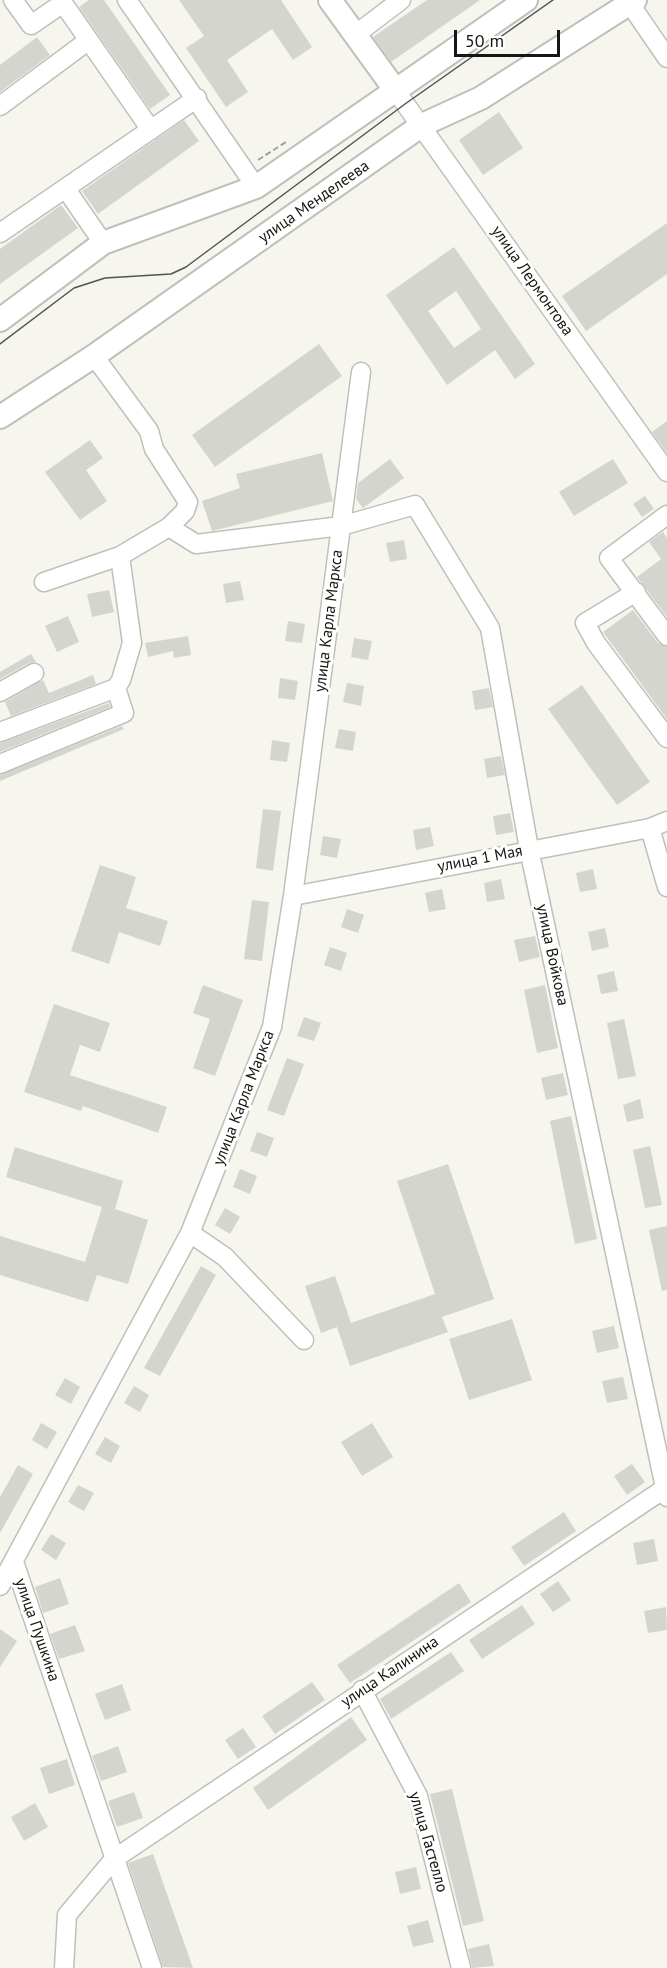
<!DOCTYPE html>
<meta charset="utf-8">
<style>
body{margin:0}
#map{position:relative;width:667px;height:1968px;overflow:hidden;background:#f6f6ef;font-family:"PT Sans",sans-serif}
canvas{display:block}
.scale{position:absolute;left:454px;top:30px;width:106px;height:27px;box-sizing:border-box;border:3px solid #161614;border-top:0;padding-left:8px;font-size:18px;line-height:21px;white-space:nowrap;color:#161614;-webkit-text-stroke:4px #fffffe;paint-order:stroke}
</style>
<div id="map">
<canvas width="667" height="1968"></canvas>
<div class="scale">50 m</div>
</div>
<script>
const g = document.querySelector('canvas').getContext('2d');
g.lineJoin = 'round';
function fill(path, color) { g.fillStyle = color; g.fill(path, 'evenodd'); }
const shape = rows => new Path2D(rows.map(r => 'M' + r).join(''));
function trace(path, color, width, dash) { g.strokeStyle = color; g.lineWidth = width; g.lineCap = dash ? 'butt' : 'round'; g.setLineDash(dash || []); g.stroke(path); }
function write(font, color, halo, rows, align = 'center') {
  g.font = font + ' "PT Sans",sans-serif'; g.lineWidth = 6; g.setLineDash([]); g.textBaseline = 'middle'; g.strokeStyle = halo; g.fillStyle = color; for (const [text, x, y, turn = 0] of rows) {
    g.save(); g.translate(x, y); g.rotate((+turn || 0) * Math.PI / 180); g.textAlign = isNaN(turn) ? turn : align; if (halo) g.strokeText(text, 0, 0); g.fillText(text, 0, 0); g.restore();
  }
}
fill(shape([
 [89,0,104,0,170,95,150,109,79,7],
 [179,0,281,0,312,47,293,60,272,29,227,60,248,92,226,107,186,48,204,36],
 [427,0,480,0,391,62,373,37],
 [37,37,50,55,0,92,0,65],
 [499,112,523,148,483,175,459,140],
 [184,120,199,141,98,214,82,191],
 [61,205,78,228,0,284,0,249],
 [667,223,667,274,586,331,562,296],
 [454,247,535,364,515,379,495,350,447,385,386,295],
 [456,291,481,329,454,348,428,311],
 [319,344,342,376,215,467,192,435],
 [667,421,667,453,652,432],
 [90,440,103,458,86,470,107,501,80,520,45,472],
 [322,453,333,501,212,531,202,501,240,488,236,474],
 [390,459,404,478,363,508,356,499,358,483],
 [613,459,628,483,574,516,559,492],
 [645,496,654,509,642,517,633,504],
 [663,532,667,538,667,617,637,577,661,559,649,542],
 [404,540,407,559,390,562,386,543],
 [240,581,244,600,226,603,223,584],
 [109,590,114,612,92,617,87,594],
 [633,610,658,643,667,647,667,719,603,632],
 [68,616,79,642,57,652,45,626],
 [288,621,305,624,302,643,285,641],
 [188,636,191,655,174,658,173,651,148,657,145,643],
 [354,638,372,641,368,660,351,657],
 [31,654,36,662,29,663,0,679,0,672],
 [93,675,96,684,11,716,5,702,43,680,49,693],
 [280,678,298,681,295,700,278,698],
 [347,683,364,686,361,706,343,702],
 [582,685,650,782,617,805,548,709],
 [489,688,493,707,475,710,472,691],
 [109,703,110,707,0,752,0,743],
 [122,726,124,729,0,781,0,775],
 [339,729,356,732,353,751,335,748],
 [272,740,290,743,287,762,270,760],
 [501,756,505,775,487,778,484,759],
 [263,809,281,811,273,871,256,868],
 [510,813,514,832,496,835,493,816],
 [430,827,434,846,416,850,413,830],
 [323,836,341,839,337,858,320,855],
 [100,865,136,877,126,908,168,921,160,946,119,932,109,964,71,951],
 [593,869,597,889,580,892,576,873],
 [501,879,505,899,487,902,484,883],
 [442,889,446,909,429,912,425,893],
 [252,900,269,902,262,961,244,959],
 [347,909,364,915,358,933,341,927],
 [605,928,609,947,592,951,588,932],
 [535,936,540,957,519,962,514,940],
 [330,947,347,953,341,971,324,965],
 [614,971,618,991,601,994,597,975],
 [203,985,243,1000,215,1076,193,1068,210,1019,193,1013],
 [545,985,558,1048,537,1053,524,990],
 [54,1004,110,1023,100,1052,80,1045,70,1075,167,1107,158,1133,83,1106,81,1111,24,1092],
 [304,1017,321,1023,314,1041,297,1036],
 [624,1019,636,1076,618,1079,607,1023],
 [287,1058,304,1064,284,1116,267,1110],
 [563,1073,568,1095,546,1100,541,1078],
 [640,1099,644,1118,627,1122,623,1105],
 [571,1116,597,1239,575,1244,550,1121],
 [257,1132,274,1138,267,1157,250,1151],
 [650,1146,662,1205,645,1208,633,1150],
 [15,1147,123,1181,115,1209,148,1220,128,1284,97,1275,88,1302,0,1275,0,1236,85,1262,102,1207,6,1177],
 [448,1164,494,1299,442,1317,448,1332,350,1366,337,1327,321,1333,305,1286,335,1276,351,1323,435,1294,397,1181],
 [240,1169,257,1176,250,1194,233,1187],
 [225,1208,240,1217,230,1234,215,1225],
 [667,1226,667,1290,662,1291,649,1230],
 [201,1266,216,1275,160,1376,144,1368],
 [512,1319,532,1380,469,1400,449,1339],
 [614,1326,619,1348,597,1353,592,1331],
 [623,1377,628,1399,607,1403,602,1381],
 [65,1378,80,1387,71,1404,55,1395],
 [134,1386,149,1395,140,1412,124,1403],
 [41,1423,57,1432,47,1449,32,1440],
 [372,1423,393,1457,362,1476,341,1442],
 [105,1437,120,1446,111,1463,95,1454],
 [632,1464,645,1482,627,1495,614,1476],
 [18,1465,33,1474,0,1533,0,1497],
 [78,1485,94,1493,84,1511,68,1502],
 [564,1512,576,1531,524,1566,511,1547],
 [51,1534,66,1543,56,1560,41,1550],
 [654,1539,658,1561,637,1565,633,1543],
 [60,1578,69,1604,43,1613,35,1587],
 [558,1581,571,1600,553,1612,540,1594],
 [459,1583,471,1602,350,1683,337,1665],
 [522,1605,535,1624,482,1659,469,1640],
 [666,1607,667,1630,648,1633,644,1611],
 [75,1625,85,1651,59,1659,50,1634],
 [0,1629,17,1641,0,1667],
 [451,1652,464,1671,391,1719,380,1699],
 [312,1682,325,1700,275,1734,262,1716],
 [122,1684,131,1710,105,1720,95,1694],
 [351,1717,367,1740,268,1810,253,1788],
 [243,1728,256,1747,238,1759,225,1740],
 [118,1746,127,1772,101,1781,92,1756],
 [67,1759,75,1785,49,1794,40,1768],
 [452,1789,484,1921,463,1926,430,1794],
 [134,1792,143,1818,117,1827,108,1801],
 [35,1803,48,1827,24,1841,11,1817],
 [153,1854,175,1917,193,1968,163,1967,128,1863],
 [416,1867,421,1889,400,1894,395,1872],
 [428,1920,434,1942,413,1947,407,1926],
 [489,1944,494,1966,472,1968,468,1949]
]), '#d5d5cf');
const minor = shape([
 [13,0,31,25,63,3,151,130],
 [127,0,256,187],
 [630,4,667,58],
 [355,35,401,0],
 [396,91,667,472],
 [0,106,89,40],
 [66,189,103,243],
 [0,233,197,98],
 [667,515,609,558,667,636],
 [169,527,196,544,341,526,415,505,490,628,529,849,667,1497],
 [44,582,120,556],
 [636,592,585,623,596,643,667,738],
 [0,692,34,673],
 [0,732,116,688,121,680,132,643,120,556,169,527,185,511,188,502,154,449,149,431,94,356],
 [0,764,124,713,116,688],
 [650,828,667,887],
 [293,896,650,828,667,821],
 [190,1233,225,1257,304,1340],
 [14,1562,152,1968],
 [0,1586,190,1233,272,1027,293,896,361,372],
 [362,1690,418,1796,461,1968],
 [64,1968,67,1915,114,1859,667,1487]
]);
const major = shape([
 [330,0,396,91],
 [0,320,103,243,256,187,526,0],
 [0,417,94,356,422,125,481,98,635,0]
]);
trace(minor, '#c0c0ba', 21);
trace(major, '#c0c0ba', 26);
trace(shape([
 [258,160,286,142]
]), '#a1a19c', 2, [6, 3]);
trace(minor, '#fff', 18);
trace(major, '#fff', 22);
trace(shape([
 [0,344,74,288,105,278,171,274,186,267,405,104,553,0]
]), '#535350', 1.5);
write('16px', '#161614', '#fffffe', [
 ["улица Менделеева",314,202,-35],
 ["улица Лермонтова",532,281,55],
 ["улица Карла Маркса",329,621,-83],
 ["улица 1 Мая",480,859,-11],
 ["улица Войкова",552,955,78],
 ["улица Карла Маркса",244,1098,-69],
 ["улица Пушкина",37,1630,71],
 ["улица Калинина",390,1672,-34],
 ["улица Гастелло",428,1842,74]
]);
</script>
